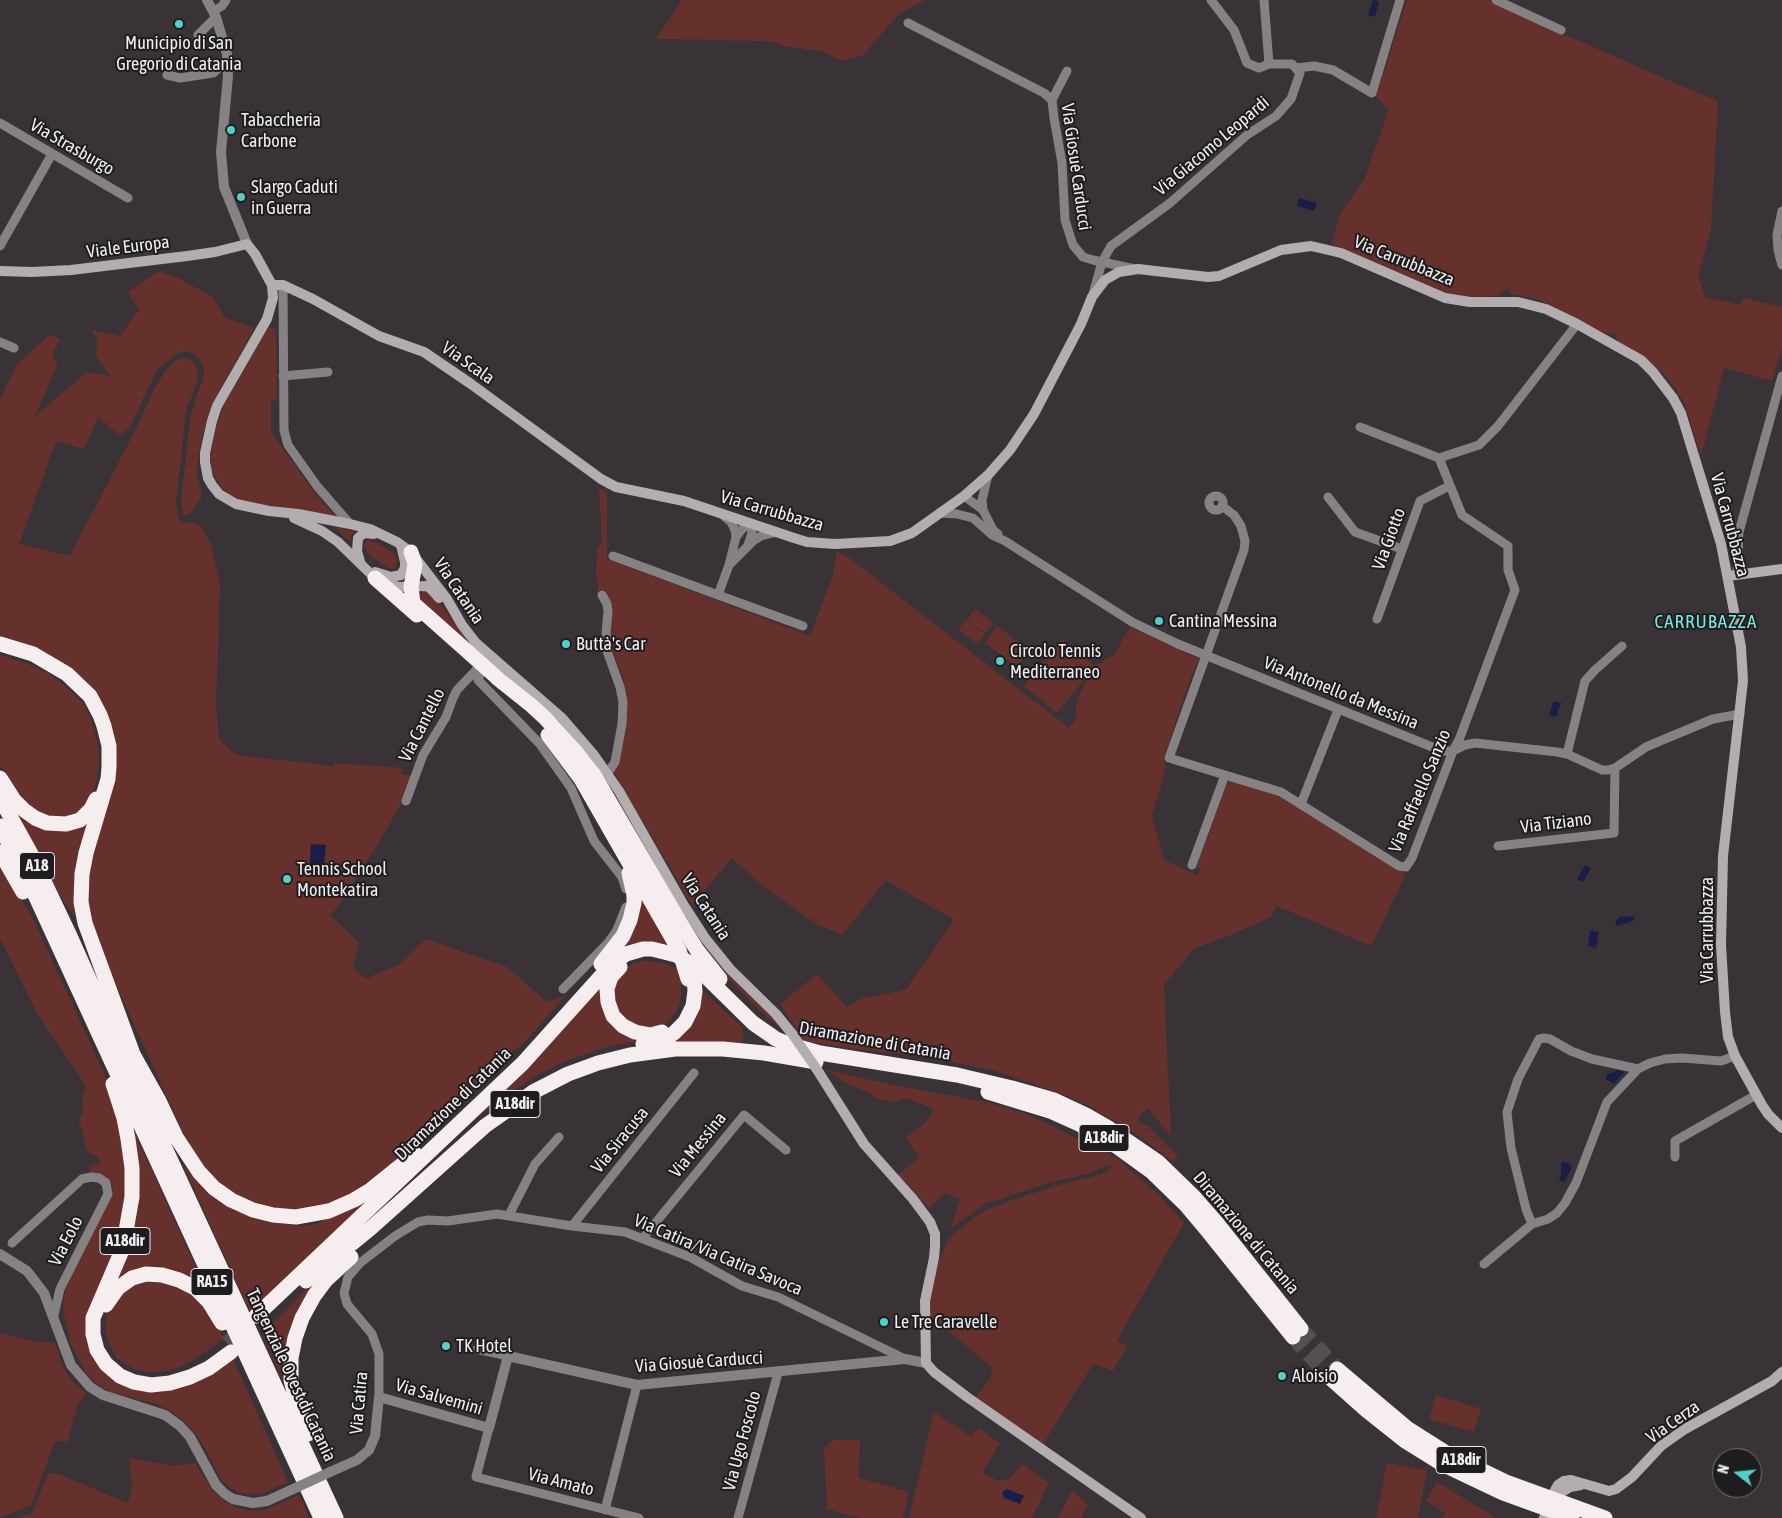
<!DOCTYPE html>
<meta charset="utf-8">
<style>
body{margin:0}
#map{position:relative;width:1782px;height:1518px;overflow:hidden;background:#393338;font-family:"Asap Condensed",sans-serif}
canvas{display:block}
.north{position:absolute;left:1712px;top:1448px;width:50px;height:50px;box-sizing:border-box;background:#1e1c1e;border:1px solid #727072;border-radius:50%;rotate:286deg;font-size:14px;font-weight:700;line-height:20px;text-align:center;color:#f1edf0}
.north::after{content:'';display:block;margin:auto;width:18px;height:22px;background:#55cec5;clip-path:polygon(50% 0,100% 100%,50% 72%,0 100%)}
</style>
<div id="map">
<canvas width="1782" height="1518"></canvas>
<div class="north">N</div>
</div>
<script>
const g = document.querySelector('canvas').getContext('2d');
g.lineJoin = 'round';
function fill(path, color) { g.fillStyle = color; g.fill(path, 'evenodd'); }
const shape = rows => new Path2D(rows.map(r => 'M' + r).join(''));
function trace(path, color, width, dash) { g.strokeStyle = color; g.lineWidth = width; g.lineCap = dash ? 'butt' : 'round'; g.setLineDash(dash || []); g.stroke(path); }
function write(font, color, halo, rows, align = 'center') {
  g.font = font + ' "Asap Condensed",sans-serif'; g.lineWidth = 4; g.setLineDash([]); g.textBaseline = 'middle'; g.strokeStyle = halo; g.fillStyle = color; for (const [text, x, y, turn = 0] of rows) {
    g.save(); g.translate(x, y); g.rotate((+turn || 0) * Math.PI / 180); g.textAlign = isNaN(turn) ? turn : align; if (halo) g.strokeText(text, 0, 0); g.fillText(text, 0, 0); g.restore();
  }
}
fill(shape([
 [682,0,925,0,899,14,862,56,843,61,820,51,784,46,771,41,656,39],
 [1407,0,1487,0,1688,89,1718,101,1711,230,1698,276,1705,297,1741,305,1743,298,1782,307,1782,348,1772,381,1724,368,1701,456,1685,405,1676,389,1663,373,1617,340,1614,334,1604,333,1538,299,1512,294,1506,289,1498,296,1460,297,1444,292,1332,244,1340,214,1364,180,1389,109,1376,97],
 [159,271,176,277,213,297,225,318,254,328,212,405,202,437,196,472,202,494,199,501,190,514,186,516,183,514,181,499,191,413,204,375,203,366,199,358,193,353,184,351,176,354,157,370,130,427,120,436,98,417,84,449,56,441,19,544,70,556,138,425,154,389,167,369,176,361,182,358,187,358,193,361,196,366,198,374,197,382,186,411,176,504,179,520,186,524,192,522,202,528,211,544,220,584,216,706,219,739,234,753,244,756,333,766,334,763,402,768,401,775,410,775,411,781,404,799,375,849,336,909,330,915,359,943,353,967,366,979,400,964,426,939,507,967,547,1002,566,995,521,1046,507,1054,385,1170,346,1197,329,1205,294,1211,260,1206,230,1192,207,1172,185,1137,93,934,85,886,113,778,92,692,0,640,0,399,17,364,49,335,60,339,52,354,57,366,35,416,87,372,110,376,96,356,97,340,92,330,120,336,139,310,128,292],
 [268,328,276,329,277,399,271,400,271,432,314,492,336,517,242,501,230,495,222,488,212,471,210,456,213,438,224,405],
 [599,488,607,492,607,559,810,636,832,578,837,552,840,553,848,557,1069,728,1075,721,1077,700,1092,670,1057,713,1024,686,1062,639,1095,666,1114,655,1130,627,1199,659,1190,679,1163,760,1166,766,1152,816,1164,860,1197,875,1201,869,1197,867,1227,783,1231,780,1279,796,1406,874,1371,946,1277,906,1270,917,1238,932,1194,949,1164,985,1171,1136,1148,1109,1142,1112,1137,1121,1143,1125,1147,1125,1178,1156,1173,1162,1138,1135,1089,1106,1054,1091,992,1070,926,1057,855,1049,804,1041,780,1004,817,974,847,1007,863,998,906,990,954,920,886,880,842,935,816,924,763,886,732,858,692,905,614,772,618,762,627,708,623,677,610,647,605,592,598,590,596,568,597,550,602,543],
 [334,527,355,531,351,536,350,542],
 [369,539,383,546,395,555,397,561,395,568,388,568,368,554,364,544],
 [424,590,432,593,473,647,554,715,607,780,705,946,725,971,766,1011,781,1028,769,1019,752,1003,721,971,703,949,605,783,421,603,419,595],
 [975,609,994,623,986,633,967,620],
 [966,620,985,634,977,644,958,630],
 [997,626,1029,650,1017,667,985,643],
 [0,655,29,664,48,673,70,690,83,703,91,718,97,740,99,761,96,783,90,801,76,816,45,818,21,798,0,765],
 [13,808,27,818,91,820,79,922,63,901],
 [0,862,35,923,108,1082,125,1143,126,1206,90,1347,139,1388,233,1359,288,1482,261,1494,239,1493,230,1488,222,1480,199,1438,186,1423,171,1411,156,1404,111,1392,100,1386,87,1375,71,1344,63,1310,64,1297,67,1286,110,1199,113,1192,112,1185,106,1178,90,1172,89,1165,101,1164,98,1157,87,1151,79,1120,83,1112,82,1101,85,1085,38,1015,0,938],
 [638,891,670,948,622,950],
 [644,961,664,963,679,970,681,984,681,998,676,1012,667,1023,653,1029,625,1023,611,999,619,973,632,964],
 [609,972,605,1007,649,1039,606,1047,568,1060,535,1076,465,1125],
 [698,986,742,1027,744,1037,741,1043,735,1046,659,1044,672,1039],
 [825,1069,883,1083,991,1103,1031,1116,1119,1159,1130,1170,1158,1194,1184,1223,1117,1340,1127,1346,1113,1371,1093,1364,1043,1444,975,1398,990,1379,993,1368,929,1315,930,1292,938,1265,949,1238,975,1217,986,1210,1013,1200,1062,1184,1092,1177,1105,1173,1112,1167,1107,1164,1094,1172,1049,1183,987,1203,951,1228,960,1199,945,1193,929,1208,898,1175,919,1158,906,1137,926,1122,934,1109,906,1098,893,1102,878,1099,868,1092,846,1083],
 [130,1122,203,1283,200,1286,171,1272,111,1288,124,1262,132,1238,136,1218,138,1197],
 [182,1163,205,1190,220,1202,254,1218,270,1222,301,1226,314,1225,373,1196,250,1312],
 [318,1277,285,1376,280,1375,262,1334],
 [150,1279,190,1291,212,1316,224,1339,192,1361,175,1369,160,1372,148,1372,136,1370,125,1364,117,1358,110,1346,106,1334,106,1321,108,1310,124,1288],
 [0,1333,36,1342,55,1343,62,1365,72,1381,87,1394,78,1403,67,1442,55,1441,31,1506,0,1517],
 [1436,1395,1481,1409,1474,1432,1429,1419],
 [934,1412,970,1436,979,1428,1000,1444,982,1472,998,1481,1009,1479,1022,1464,1049,1483,1032,1518,909,1518],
 [834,1440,860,1440,859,1478,909,1492,903,1518,860,1518,827,1509,824,1448],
 [129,1458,174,1466,195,1463,212,1490,224,1501,237,1508,252,1511,265,1510,299,1495,309,1518,18,1518,32,1514,48,1473,58,1474,128,1503,132,1490],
 [1387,1463,1427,1470,1418,1518,1376,1518],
 [1437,1482,1475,1505,1496,1518,1442,1518,1445,1513,1426,1501],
 [1072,1490,1088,1505,1081,1518,1058,1518]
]), '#66312c');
fill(shape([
 [1373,0,1379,2,1375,17,1368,15],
 [1299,198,1317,203,1314,211,1297,206],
 [1554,701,1561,703,1556,717,1549,715],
 [311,844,326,845,323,874,309,873],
 [1585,865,1591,868,1583,882,1577,879],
 [1631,915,1635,918,1633,921,1617,926,1616,924,1615,921,1621,916,1631,917],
 [1590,930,1599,932,1596,948,1588,946],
 [1616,1070,1623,1071,1624,1073,1614,1084,1606,1079,1607,1074,1614,1072],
 [1565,1162,1571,1165,1572,1168,1564,1182,1559,1180,1561,1173,1561,1163],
 [1007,1489,1024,1496,1020,1504,1004,1498,1002,1492]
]), '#181e48');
trace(shape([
 [1301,1329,1337,1369],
 [1293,1337,1329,1377],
 [227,1343,246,1326]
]), '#554f54', 15, [15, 8]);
trace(shape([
 [1264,0,1269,64],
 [1496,0,1561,30],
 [214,11,222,6,226,0],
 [908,23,1044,93,1052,100,1054,118,1062,163,1065,220,1073,245,1083,257,1093,260,1135,269],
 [198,35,216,17],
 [1296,68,1314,66,1333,70,1372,93,1400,0],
 [167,75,180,78,213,73,221,66,227,64],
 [1052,100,1067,71],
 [0,123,128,198],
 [1782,211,1777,235,1778,250,1782,265],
 [0,246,52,154],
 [283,285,284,430,286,438,288,445,317,486,350,524],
 [1093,294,1102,262,1111,246,1170,203,1247,135,1276,116,1291,99,1300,73,1292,64,1269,64,1259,68,1247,63,1234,30,1211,0],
 [0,342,14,348],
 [283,376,328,372],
 [1360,427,1439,458],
 [988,475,982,500,983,510,993,530,998,534],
 '1209 503a7 7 0 1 1 14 0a7 7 0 1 1-14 0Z',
 [964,496,983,510],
 [1328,497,1355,532,1402,549],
 [1222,506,1234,515,1241,526,1245,541,1244,550,1169,758,1281,792,1399,866,1406,867,1412,858,1453,751,1459,740,1515,590,1508,570,1508,546,1462,515,1439,458,1479,445,1498,426,1577,324],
 [939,513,957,514,973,518,992,535,1005,541,1132,622,1178,644,1442,751,1453,751,1465,745,1475,743,1557,752,1567,754,1602,770,1608,770,1615,768,1646,747,1672,736,1713,719,1740,714],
 [723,515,731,522,735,530,736,537],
 [613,556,718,595,729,565,736,537,743,528,750,523,752,533,748,545],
 [729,565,753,541,761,536,777,532],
 [1737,575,1739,532,1782,376],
 [602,595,607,604,608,611,606,633,607,651,620,687,623,702,622,724,615,762,607,774],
 [718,595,803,626],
 [1377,619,1420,501,1449,486],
 [481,672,478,680,539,743,571,788,594,841,622,877,626,889],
 [1567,754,1585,681,1595,670,1622,646],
 [406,801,423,755,446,717,453,698,457,690,477,669],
 [1301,804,1338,710],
 [1498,846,1614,833,1615,768],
 [1192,865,1225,775],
 [563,989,607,944,617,930,626,907],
 [1638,1069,1650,1063,1665,1059,1682,1058,1721,1061,1735,1056],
 [1675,1157,1675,1141,1756,1095],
 [509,1215,535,1164,559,1137],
 [572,1226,694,1073],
 [643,1238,744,1115,786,1150],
 [12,1243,82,1179,91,1177,99,1178,106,1183,108,1194,60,1289,54,1315],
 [1484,1264,1532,1224,1548,1219,1557,1213,1565,1203,1576,1183,1607,1102,1638,1069,1592,1059,1571,1051,1550,1039,1544,1038,1539,1039,1518,1079,1507,1112,1511,1148,1526,1209,1532,1224],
 [477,1349,508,1356],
 [379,1397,379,1354,372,1334,347,1304,344,1293,348,1277,360,1263,395,1236,418,1222,428,1220,448,1221,497,1214,572,1226,625,1232,690,1257,742,1286,778,1297,905,1359],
 [489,1428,476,1477,639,1518],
 [605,1510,637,1385],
 [738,1518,778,1373]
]), '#868283', 9);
trace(shape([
 [207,0,216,17,227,54,228,76,221,152,224,187,247,244],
 [0,1254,27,1271,44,1293,71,1365,90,1387,103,1395,165,1415,180,1426,190,1437,216,1485,225,1494,233,1499,253,1503,267,1501,291,1490],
 [330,1472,357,1460,369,1450,375,1436,379,1397,489,1428,508,1356,637,1385,905,1359,926,1363]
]), '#868283', 10);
trace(shape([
 [0,271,32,272,71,270,187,256,215,252,247,244,255,254,272,285,273,298,267,319,217,406,212,421,205,453,205,462,208,478,212,485,219,494,236,504,269,511,298,514,350,524,370,529,397,542,411,552,447,599,462,625,476,643,562,718,594,755,619,791,683,904,705,938,730,969,776,1014,793,1035],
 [272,285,283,285,313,299,379,336,424,352,471,384,601,479,616,487,684,501,794,538,807,542,835,544,890,541,912,533,964,496,988,475,1010,450,1034,414,1081,324,1092,297,1105,280,1119,272,1138,269,1208,277,1219,276,1281,250,1311,246,1341,253,1445,298,1470,302,1518,302,1546,309,1577,324,1641,360,1653,372,1673,398,1681,413,1721,544,1741,647,1743,681,1723,856,1721,945,1725,1012,1728,1037,1735,1056,1762,1105,1768,1114,1782,1128],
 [294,518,322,531,338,542,375,578,398,587,427,586,431,589,439,598],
 [360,562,357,551,358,538,364,533,374,534],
 [375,572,391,577,401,575,405,568,405,562,401,545],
 [1728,576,1782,569],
 [816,1068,864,1144,913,1199,930,1222,935,1234,935,1246,934,1258,925,1301,926,1363,934,1372,967,1397,1141,1518],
 [1555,1490,1558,1485,1564,1481,1571,1480,1609,1491,1616,1489,1632,1477,1661,1446,1685,1429,1772,1381,1782,1372],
 [1562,1492,1570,1487,1581,1485],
 [1544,1518,1545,1516]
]), '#b3adaf', 10);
trace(shape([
 [411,552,415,564,411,587,413,603,503,683],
 [375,578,417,615],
 [0,644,33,654,67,674,90,696,100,715,104,726,109,746,109,767,108,779,86,853,82,874,81,902,85,923,133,1054],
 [497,678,532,706,545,718,575,751,594,775,681,924,697,950,720,979],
 [548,735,581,779,679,950],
 [0,778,14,800,24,810,35,818,47,823,66,824,80,820,91,809,96,799],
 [0,798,31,854,70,936,148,1111,336,1518],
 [0,826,37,899,321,1518],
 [0,852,23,892],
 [601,964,623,936,630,920,634,903,634,895,629,873],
 [620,967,611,977,607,989,608,1002,613,1016,623,1026,635,1032,651,1035,662,1032],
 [643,1044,667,1038,674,1033,685,1022,693,1006,695,991,694,979],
 [130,1049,159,1101,176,1137,199,1172,214,1188,231,1200,253,1210,273,1215,296,1217,329,1211,354,1200,369,1191,415,1154],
 [113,1084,124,1118,128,1139,132,1168,132,1197,123,1248,93,1318,93,1334,97,1350,106,1364,120,1376,134,1382,151,1385,170,1383,190,1377,209,1368,231,1352],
 [988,1092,1050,1111,1081,1125,1116,1146,1152,1172,1185,1204,1206,1229,1293,1337],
 [306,1281,371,1228,485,1126,533,1092,568,1074,598,1063,630,1055,675,1049,723,1049,764,1053,816,1062],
 [106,1305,118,1288,132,1278,146,1274,162,1275,179,1280,195,1288,209,1302,222,1323],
 [256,1316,523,1063,611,965,626,954,643,949,652,949,676,955,695,966,753,1023,776,1039,788,1044,820,1053,957,1075,1012,1088,1054,1100,1086,1115,1107,1127,1158,1162,1194,1197,1216,1222,1301,1329],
 [1337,1369,1407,1428,1448,1454,1506,1482,1605,1518],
 [1329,1377,1366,1410,1405,1441,1442,1464,1503,1493,1572,1518],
 [308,1434,297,1404,291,1380,291,1358,295,1338,302,1318,314,1296,326,1280,351,1257]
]), '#f6edef', 15);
trace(shape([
 [291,1490,330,1472]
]), '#868283', 10);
trace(shape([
 [793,1035,816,1068]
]), '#b3adaf', 10);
trace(shape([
 [679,950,688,979]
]), '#f6edef', 15);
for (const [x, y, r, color] of [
 [179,24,5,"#55cec5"],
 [231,130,5,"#55cec5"],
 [241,197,5,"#55cec5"],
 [1159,621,5,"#55cec5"],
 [566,644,5,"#55cec5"],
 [1000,661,5,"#55cec5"],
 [287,879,5,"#55cec5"],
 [884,1322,5,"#55cec5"],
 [446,1346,5,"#55cec5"],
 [1282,1376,5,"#55cec5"]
]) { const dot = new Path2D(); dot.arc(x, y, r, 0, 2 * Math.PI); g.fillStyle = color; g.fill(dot); trace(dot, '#1e1c1e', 2); }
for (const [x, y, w] of [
 [37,866,35],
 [515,1104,50],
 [1104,1138,50],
 [125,1241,50],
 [212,1282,42],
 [1461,1460,50]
]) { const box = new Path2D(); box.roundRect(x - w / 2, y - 13.5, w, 27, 4); g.fillStyle = '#1e1c1e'; g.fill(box); trace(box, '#f1edf0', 1); }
write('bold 16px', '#f1edf0', null, [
 ["A18",37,866],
 ["A18dir",515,1104],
 ["A18dir",1104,1138],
 ["A18dir",125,1241],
 ["RA15",212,1282],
 ["A18dir",1461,1460]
]);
write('18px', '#f1edf0', '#1e1c1e', [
 ["Municipio di San",179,43,"center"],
 ["Gregorio di Catania",179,64,"center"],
 ["Tabaccheria",241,120],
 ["Carbone",241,141],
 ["Slargo Caduti",251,187],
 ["in Guerra",251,208],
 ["Cantina Messina",1169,621],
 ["Buttà's Car",576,644],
 ["Circolo Tennis",1010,651],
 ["Mediterraneo",1010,672],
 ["Tennis School",297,869],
 ["Montekatira",297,890],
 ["Le Tre Caravelle",894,1322],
 ["TK Hotel",456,1346],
 ["Aloisio",1292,1376]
], 'left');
write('18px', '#f1edf0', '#1e1c1e', [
 ["Via Giacomo Leopardi",1212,146,-40],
 ["Via Strasburgo",72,147,30],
 ["Via Giosuè Carducci",1076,167,82],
 ["Viale Europa",128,247,-7],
 ["Via Carrubbazza",1404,261,22],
 ["Via Scala",468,363,35],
 ["Via Carrubbazza",772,511,16],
 ["Via Carrubbazza",1730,525,75],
 ["Via Giotto",1389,539,-70],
 ["Via Catania",459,591,56],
 ["Via Antonello da Messina",1341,693,22],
 ["Via Cantello",422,725,-63],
 ["Via Raffaello Sanzio",1420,791,-67],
 ["Via Tiziano",1556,823,-7],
 ["Via Catania",706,907,57],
 ["Via Carrubbazza",1707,930,-90],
 ["Diramazione di Catania",875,1041,10],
 ["Diramazione di Catania",453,1104,-44],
 ["Via Siracusa",620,1140,-51],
 ["Via Messina",698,1145,-51],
 ["Diramazione di Catania",1246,1233,50],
 ["Via Eolo",66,1241,-63],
 ["Via Catira/Via Catira Savoca",718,1255,23],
 ["Via Giosuè Carducci",699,1362,-4],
 ["Tangenziale Ovest di Catania",291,1375,65],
 ["Via Salvemini",439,1397,16],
 ["Via Catira",359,1403,-85],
 ["Via Cerza",1673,1422,-35],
 ["Via Ugo Foscolo",742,1441,-75],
 ["Via Amato",561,1482,14]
]);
g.letterSpacing = '1px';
write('19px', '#7de8df', '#1e1c1e', [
 ["CARRUBAZZA",1706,622]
]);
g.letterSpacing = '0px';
</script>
